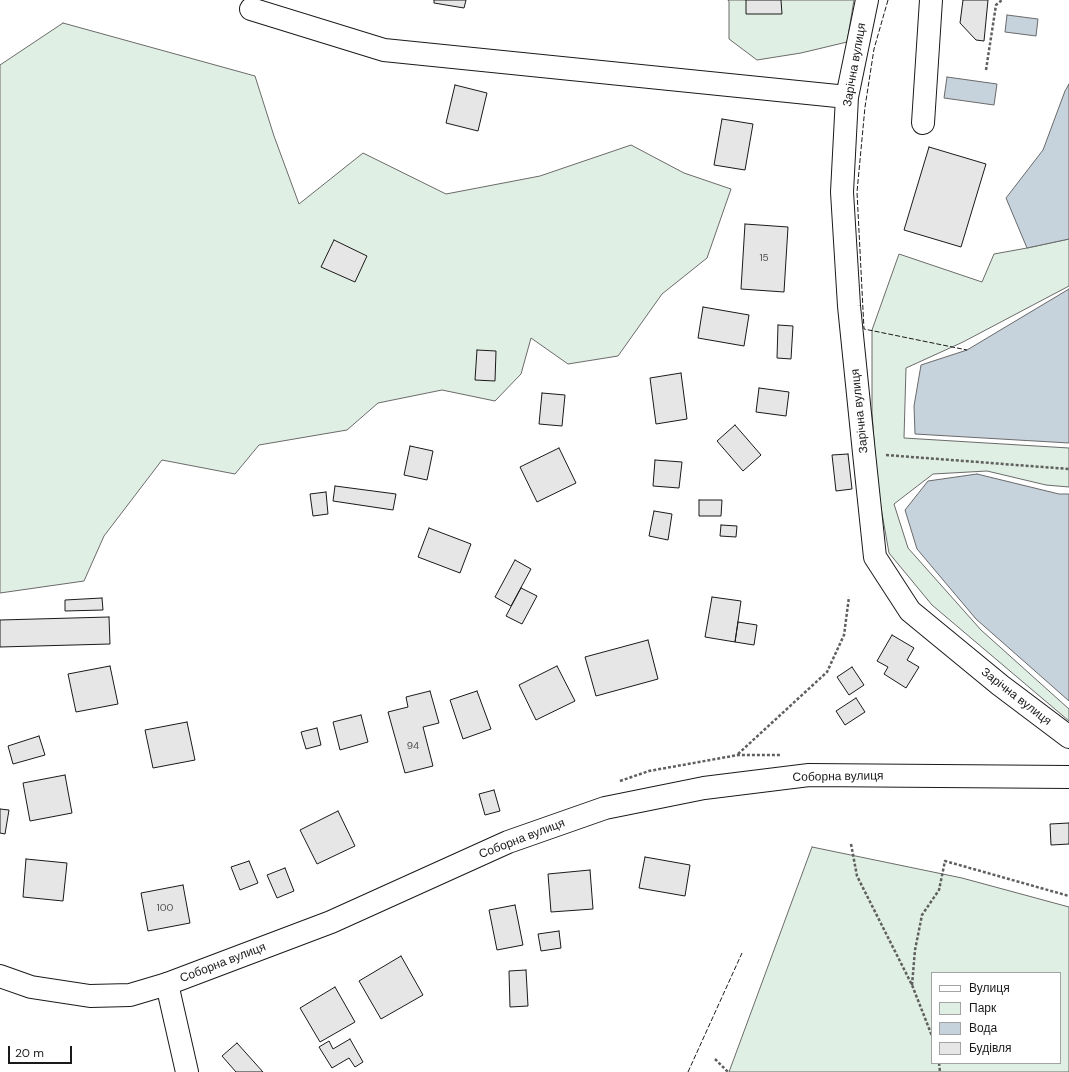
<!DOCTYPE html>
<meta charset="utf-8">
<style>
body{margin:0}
#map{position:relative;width:1069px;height:1072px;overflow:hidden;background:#fff;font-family:"DM Sans",sans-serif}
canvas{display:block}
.legend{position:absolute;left:931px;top:972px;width:130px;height:92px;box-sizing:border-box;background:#fff;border:1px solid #a3a3a3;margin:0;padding:5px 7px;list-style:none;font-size:12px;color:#1a1a1a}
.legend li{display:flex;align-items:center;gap:8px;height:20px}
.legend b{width:20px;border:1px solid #a3a3a3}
.scale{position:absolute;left:8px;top:1046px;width:64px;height:18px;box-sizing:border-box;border:2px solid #1a1a1a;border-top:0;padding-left:5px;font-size:12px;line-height:14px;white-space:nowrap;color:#1a1a1a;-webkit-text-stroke:3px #fff;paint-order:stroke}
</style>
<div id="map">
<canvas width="1069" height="1072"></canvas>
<ul class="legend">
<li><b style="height:5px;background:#fff"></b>Вулиця</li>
<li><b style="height:11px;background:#e0efe3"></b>Парк</li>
<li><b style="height:11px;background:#c6d2dc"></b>Вода</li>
<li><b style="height:11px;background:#e6e6e6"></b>Будівля</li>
</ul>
<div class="scale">20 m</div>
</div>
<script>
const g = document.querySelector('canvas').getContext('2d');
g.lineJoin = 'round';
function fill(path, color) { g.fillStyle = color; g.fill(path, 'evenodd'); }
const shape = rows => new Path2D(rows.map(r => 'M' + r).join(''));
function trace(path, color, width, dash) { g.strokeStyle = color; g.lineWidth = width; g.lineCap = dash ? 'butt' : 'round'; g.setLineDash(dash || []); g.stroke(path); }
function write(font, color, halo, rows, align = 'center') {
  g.font = font + ' "DM Sans",sans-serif'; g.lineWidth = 3; g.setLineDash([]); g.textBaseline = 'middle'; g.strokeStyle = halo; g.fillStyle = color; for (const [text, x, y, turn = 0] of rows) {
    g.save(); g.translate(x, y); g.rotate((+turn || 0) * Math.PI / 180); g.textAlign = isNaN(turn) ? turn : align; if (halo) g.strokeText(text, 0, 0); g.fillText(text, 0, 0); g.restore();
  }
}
const green = shape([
 [728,0,854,0,847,42,801,53,757,60,729,39,729,1,728,0],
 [63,23,255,76,274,136,299,204,363,153,446,194,540,176,631,145,684,173,731,189,707,258,662,294,618,356,568,364,531,338,521,374,495,401,442,390,378,403,347,430,259,445,235,474,162,460,104,536,84,581,0,593,0,65,63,23],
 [1069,239,1069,286,963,342,906,368,904,438,1069,448,1069,487,1046,485,987,471,933,474,894,504,908,548,981,630,1069,709,1069,721,932,605,889,553,877,485,872,412,872,330,899,254,982,282,994,254,1027,248,1069,239],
 [812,847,962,878,1069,907,1069,1072,729,1072,812,847],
 [932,973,1060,973,1060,1063,932,1063,932,973]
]);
fill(green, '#e0efe3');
trace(green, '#6a6a6a', 1);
const water = shape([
 [1007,15,1038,19,1036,36,1005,32,1007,15],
 [947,77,997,84,994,105,944,98,947,77],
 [1069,84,1069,239,1027,248,1006,198,1043,150,1065,91,1069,84],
 [1069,289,1069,443,915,434,914,406,921,365,967,350,1069,289],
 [977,474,1059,494,1069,494,1069,701,976,619,917,549,905,510,928,481,977,474]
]);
fill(water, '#c6d2dc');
trace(water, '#6a6a6a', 1);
const building = shape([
 [434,0,466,0,464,8,434,3,434,0],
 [746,0,781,0,782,14,746,14,746,0],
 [963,0,988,0,984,41,976,40,960,23,963,0],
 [455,85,487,93,478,131,446,123,455,85],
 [722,119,753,124,745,170,714,165,722,119],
 [929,147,986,164,961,247,904,230,929,147],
 [745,224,788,227,784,292,741,289,745,224],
 [334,240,367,256,355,282,321,267,334,240],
 [703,307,749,315,744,346,698,338,703,307],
 [778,325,793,326,791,359,777,358,778,325],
 [477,350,496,351,495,381,475,380,477,350],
 [681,373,687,419,656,424,650,378,681,373],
 [759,388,789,392,786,416,756,412,759,388],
 [542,393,565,395,562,426,539,424,542,393],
 [735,425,761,455,743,471,717,441,735,425],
 [410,446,433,451,427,480,404,475,410,446],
 [559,448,576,483,537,502,520,467,559,448],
 [848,454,852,489,836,491,832,455,848,454],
 [655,460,682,462,679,488,653,486,655,460],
 [335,486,396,494,393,510,333,501,335,486],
 [326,492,328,514,313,516,310,494,326,492],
 [699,500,722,500,721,516,699,516,699,500],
 [654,511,672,514,668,540,649,536,654,511],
 [721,525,737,526,736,537,720,536,721,525],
 [429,528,471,544,460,573,418,557,429,528],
 [515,560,531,569,511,606,495,597,515,560],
 [521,588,537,596,522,624,506,616,521,588],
 [712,597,741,601,735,642,705,637,712,597],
 [102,598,103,610,65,611,65,600,102,598],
 [109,617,110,644,0,647,0,620,109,617],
 [738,622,757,625,754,645,735,642,738,622],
 [892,635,914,648,907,660,919,667,906,688,884,674,888,667,877,661,892,635],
 [648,640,658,679,596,696,585,657,648,640],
 [110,666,118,704,76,712,68,674,110,666],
 [557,666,575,701,536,720,519,685,557,666],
 [852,667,864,685,849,695,837,677,852,667],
 [430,691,439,723,423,727,433,766,405,773,388,712,408,707,406,697,430,691],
 [477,691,491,729,463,739,450,700,477,691],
 [856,698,865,712,845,725,836,711,856,698],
 [361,715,368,742,340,750,333,722,361,715],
 [187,722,195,760,153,768,145,730,187,722],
 [317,728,321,745,306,749,301,732,317,728],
 [39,736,45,755,13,764,8,746,39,736],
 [65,775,72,813,30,821,23,783,65,775],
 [494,790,500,811,485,815,479,794,494,790],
 [0,809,9,810,5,834,0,833,0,809],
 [338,811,355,846,317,864,300,830,338,811],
 [1069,823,1069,844,1051,845,1050,824,1069,823],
 [645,857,690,865,685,896,639,888,645,857],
 [26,859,67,863,63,901,23,897,26,859],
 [249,861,258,883,240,890,231,867,249,861],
 [285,868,294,891,277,898,267,875,285,868],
 [590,870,593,909,551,912,548,874,590,870],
 [183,885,190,923,148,931,141,893,183,885],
 [515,905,523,945,497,950,489,910,515,905],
 [559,931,561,948,541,951,538,934,559,931],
 [401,956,423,995,381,1019,359,981,401,956],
 [526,970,528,1006,510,1007,509,971,526,970],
 [335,987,355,1022,320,1042,300,1008,335,987],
 [350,1039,363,1062,355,1067,349,1058,332,1068,319,1047,329,1041,333,1049,350,1039],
 [237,1043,263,1072,236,1072,222,1056,237,1043]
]);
fill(building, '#e6e6e6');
trace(building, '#1a1a1a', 1);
const minor = shape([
 [867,0,847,97,842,192,849,306,864,453,875,557,910,611,1000,685,1069,737],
 [251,9,384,50,847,97],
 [923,123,931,0],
 [167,984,187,1072]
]);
const major = shape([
 [0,976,31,987,90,996,130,995,167,984,331,922,508,842,605,808,704,788,809,775,1069,777]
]);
trace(minor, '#1a1a1a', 24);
trace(major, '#1a1a1a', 24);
trace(shape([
 [986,70,996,5,1002,0],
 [886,455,1069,469],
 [738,754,827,672,844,635,849,597],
 [620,781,649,771,738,755,780,755],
 [851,844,857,876,912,985,932,1036],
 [912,985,915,950,922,915,939,890,945,861,1069,896],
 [715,1059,728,1072],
 [939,1063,940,1072]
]), '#5f5f5f', 2.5, [3, 2]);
trace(minor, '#fff', 22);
trace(major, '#fff', 22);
trace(shape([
 [888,0,874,49,865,107,857,192,864,329,967,350],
 [688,1072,742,953]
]), '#1a1a1a', 1, [5, 2]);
write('10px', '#4d4d4d', null, [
 ["15",764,258],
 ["94",413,746],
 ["100",165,908]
]);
write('12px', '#1a1a1a', '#fff', [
 ["Зарічна вулиця",855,65,-80],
 ["Зарічна вулиця",860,411,-96],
 ["Зарічна вулиця",1016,697,38],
 ["Соборна вулиця",838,777,-1],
 ["Соборна вулиця",522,839,-21],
 ["Соборна вулиця",223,963,-21]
]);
</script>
